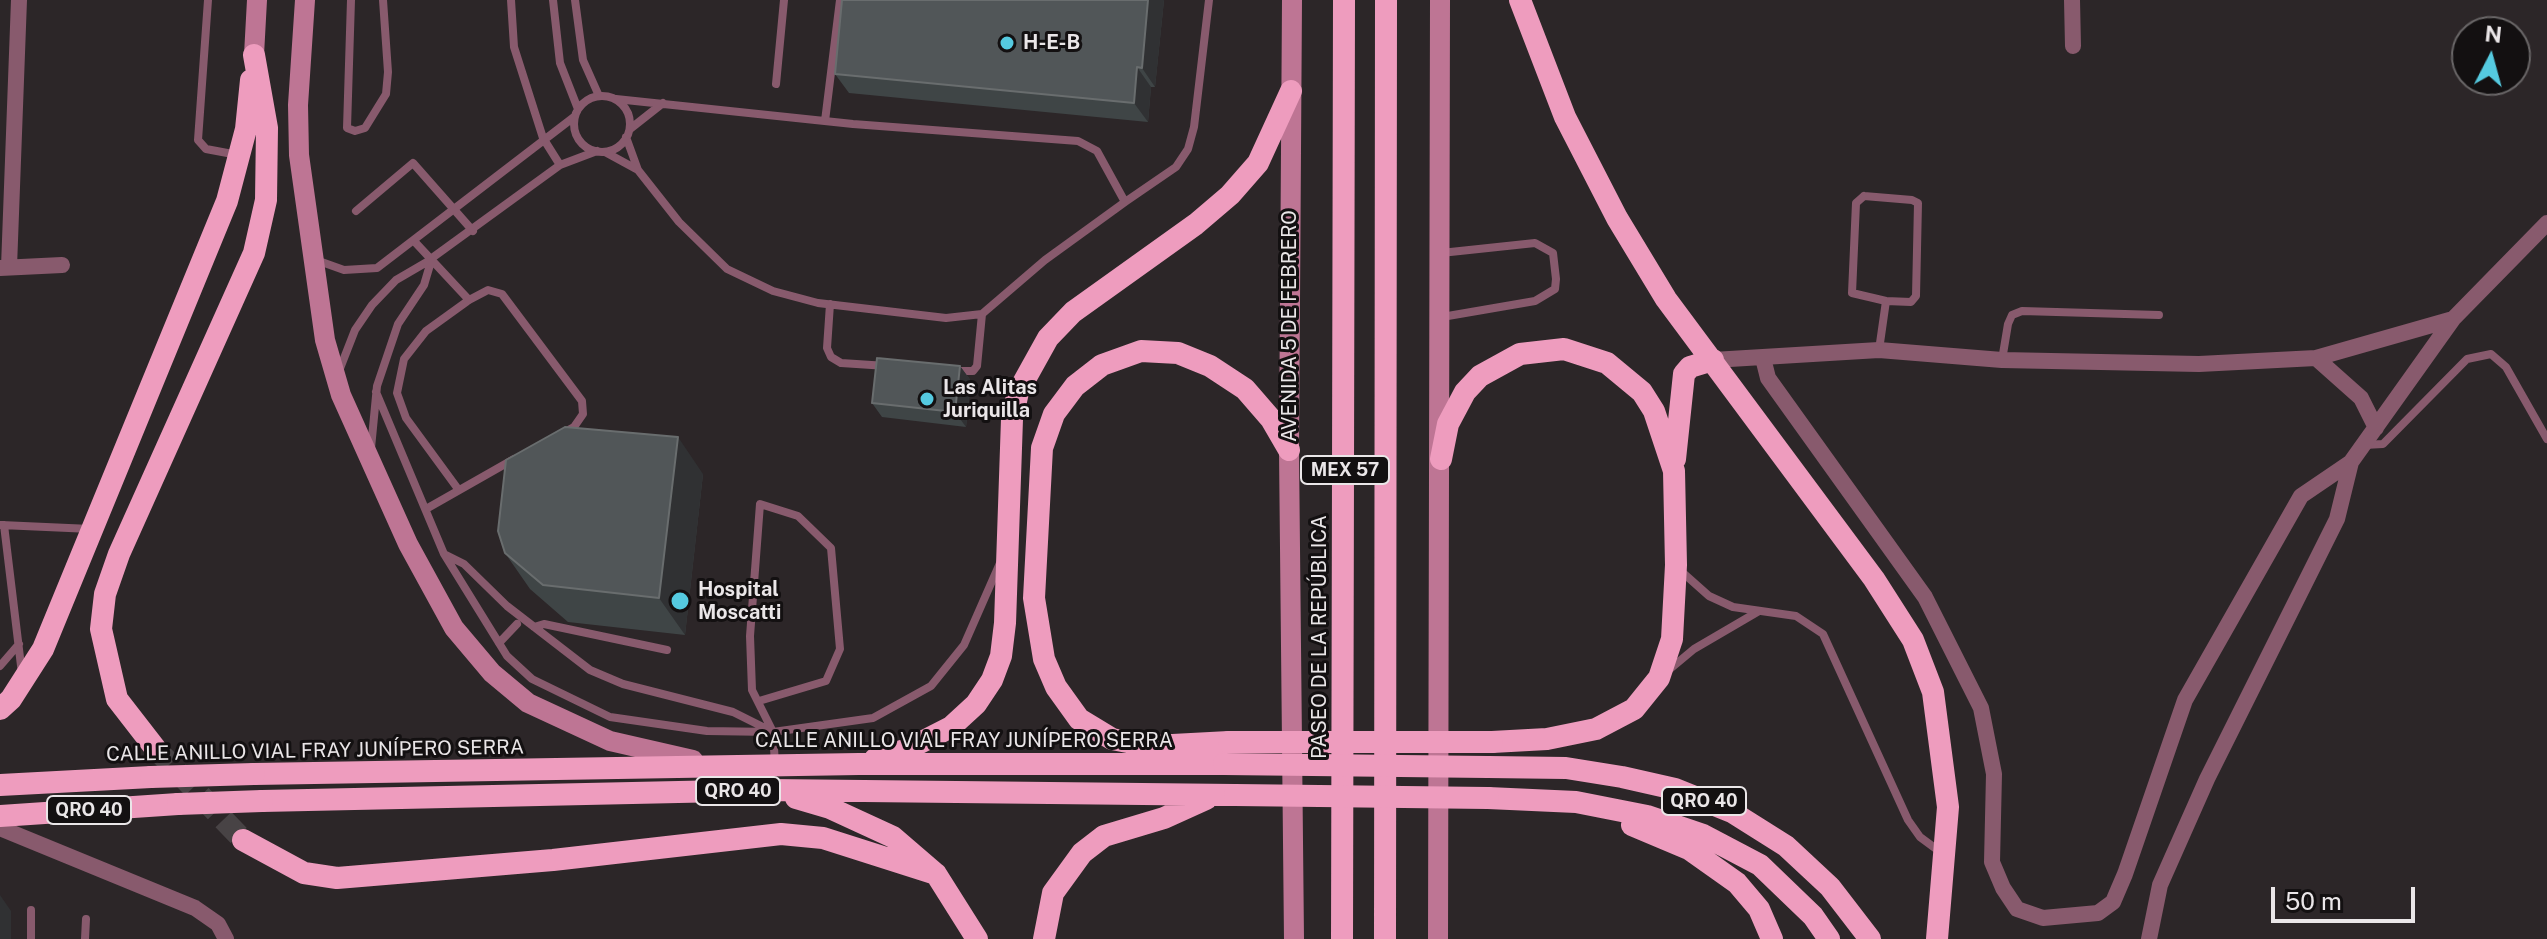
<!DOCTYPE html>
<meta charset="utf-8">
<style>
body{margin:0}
#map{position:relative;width:2547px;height:939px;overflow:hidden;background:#2c2628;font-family:"Public Sans",sans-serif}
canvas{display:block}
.north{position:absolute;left:2451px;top:16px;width:80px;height:80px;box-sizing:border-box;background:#131011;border:2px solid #696667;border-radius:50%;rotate:6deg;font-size:22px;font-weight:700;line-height:32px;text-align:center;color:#eae6e8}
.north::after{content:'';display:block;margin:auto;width:28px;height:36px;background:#55cae0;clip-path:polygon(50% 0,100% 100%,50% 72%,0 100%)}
.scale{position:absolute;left:2271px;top:887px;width:144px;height:36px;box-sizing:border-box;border:4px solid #eae6e8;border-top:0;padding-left:10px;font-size:24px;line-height:28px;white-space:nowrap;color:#eae6e8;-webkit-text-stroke:6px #131011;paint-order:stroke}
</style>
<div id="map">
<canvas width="2547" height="939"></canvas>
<div class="north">N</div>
<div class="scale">50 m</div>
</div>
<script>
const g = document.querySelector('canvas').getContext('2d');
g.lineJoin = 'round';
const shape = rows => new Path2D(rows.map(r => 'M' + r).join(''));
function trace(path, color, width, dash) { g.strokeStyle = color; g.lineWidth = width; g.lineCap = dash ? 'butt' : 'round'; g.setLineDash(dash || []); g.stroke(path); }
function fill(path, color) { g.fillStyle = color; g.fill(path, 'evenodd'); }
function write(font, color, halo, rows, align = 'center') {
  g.font = font + ' "Public Sans",sans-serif'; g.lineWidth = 6; g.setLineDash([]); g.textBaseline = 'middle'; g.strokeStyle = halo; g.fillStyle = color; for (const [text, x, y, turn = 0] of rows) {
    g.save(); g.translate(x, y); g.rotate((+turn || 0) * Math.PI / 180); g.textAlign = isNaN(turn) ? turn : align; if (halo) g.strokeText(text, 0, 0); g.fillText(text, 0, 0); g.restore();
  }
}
trace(shape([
 [155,748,243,840]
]), '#484345', 22, [22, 11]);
trace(shape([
 [208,0,198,140,206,149,238,155],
 [351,0,347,128,355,131,365,128,386,94,388,72,383,0],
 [511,0,514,47,543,138,560,165],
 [553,0,560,63,578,109],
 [575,0,583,60,599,96],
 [776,84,784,0],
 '574 124a28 28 0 1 1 56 0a28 28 0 1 1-56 0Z',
 [616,99,853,124,1078,141,1097,151,1125,202,1176,167,1188,149,1194,127,1209,0],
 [825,121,840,0],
 [630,129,663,103],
 [626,137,638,170,679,222,727,269,773,291,818,303,946,318,982,314,1045,260,1125,202],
 [605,152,638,170],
 [1864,196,1912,200,1918,203,1916,296,1911,302,1886,301,1852,293,1856,203,1864,196],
 [356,211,413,163,473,231],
 [414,241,469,300],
 [1441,253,1535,243,1553,253,1556,279,1555,289,1535,301,1442,317],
 [316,260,344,270,377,268,574,117],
 [830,304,827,348,831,357,841,363,887,366],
 [1879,350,1886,301],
 [2002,360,2008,324,2012,315,2022,311,2159,315],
 [339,371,355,330,372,305,396,280,432,259],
 [956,371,973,371,977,366,982,314],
 [376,392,444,554,507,656,532,679,610,717,707,731,773,732,873,718,931,686,964,645,1000,563],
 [2364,445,2383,444,2467,359,2491,354,2506,367,2547,439],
 [371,448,377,386,398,324,424,285,432,258,560,165,597,151],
 [458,489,406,418,397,393,404,359,426,331,469,300,488,290,502,294,582,401,583,414,574,427,565,432],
 [426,509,514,459],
 [1,525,91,529],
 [4,525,22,674],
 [446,555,464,564,507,606,590,670,623,684,733,712,769,730],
 [1682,572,1709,596,1733,607,1796,616,1823,634,1908,820,1920,837,1943,854],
 [534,627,544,624,667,650],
 [499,643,517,624],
 [0,666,19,644],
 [1670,669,1694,649,1759,611],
 [759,701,826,681,840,649,831,548,798,516,760,504,750,636,752,690,773,732,775,764],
 [31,939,31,910],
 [85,939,86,919]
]), '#885a6d', 8);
trace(shape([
 [2072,0,2073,46],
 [9,267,19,0],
 [0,268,62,265],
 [1763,358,1768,378,1925,597,1981,708,1994,774,1992,862,2003,888,2017,909,2043,918,2098,913,2113,902,2125,874,2185,700,2301,496,2351,462,2453,319,2547,223],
 [2316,358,2361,398,2376,428],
 [1713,360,1879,350,2002,360,2199,364,2316,358,2453,319],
 [0,828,195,908,218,924,226,939],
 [2149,939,2160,885,2207,779,2337,519,2351,462]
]), '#885a6d', 16);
trace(shape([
 [305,0,298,105,299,155,325,340,341,395,408,544,454,628,492,673,528,703,610,741,693,760],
 [1292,0,1289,450,1294,939],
 [254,55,257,0],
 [1438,939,1440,0]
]), '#be7594', 20);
trace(shape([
 [1520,0,1565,117,1617,218,1666,299,1874,579,1913,640,1933,692,1948,807,1937,939],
 [1441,459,1448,424,1465,392,1480,376,1520,354,1564,349,1607,363,1642,392,1654,411,1674,471,1676,565,1672,639,1659,678,1634,709,1596,729,1547,739,1492,742],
 [1675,459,1684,374,1690,367,1713,360],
 [0,709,11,699,43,649,227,201,246,129,251,80],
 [1148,746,1112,739,1079,719,1056,687,1044,659,1034,598,1042,448,1054,414,1075,386,1102,365,1141,351,1178,353,1210,366,1245,389,1271,419,1289,450],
 [1135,747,1229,742],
 [155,748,117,699,101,629,105,594,119,554,254,253,266,200,267,128,254,55],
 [875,759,908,749,951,727,976,704,992,680,1001,656,1005,623,1012,419,1018,392,1048,338,1073,312,1196,224,1230,195,1258,163,1291,91],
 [1488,767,1566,768,1622,777,1675,789,1732,812,1786,846,1830,887,1870,939],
 [254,774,859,764,1224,764],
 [0,785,151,777],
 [796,798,830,808,893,837,936,874,977,939],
 [1488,798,1576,802,1647,816,1703,835,1760,865,1813,916,1829,939],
 [262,801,771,790,1235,795],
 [0,816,178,804],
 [1632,825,1689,849,1737,883,1759,909,1772,939],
 [243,840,304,873,337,878,553,860,781,834,823,838,936,874],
 [1044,939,1053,893,1082,853,1104,836,1164,818,1206,799],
 [1342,939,1344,0],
 [1385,939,1386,0]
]), '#ee9cbe', 22);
trace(shape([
 [1229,742,1492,742],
 [1224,764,1488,767],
 [151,777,254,774],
 [1235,795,1488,798],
 [178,804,262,801]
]), '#ee9cbe', 22);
fill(shape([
 [1164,0,1155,87,1151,87,1148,122,849,93,835,74],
 [960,366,971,381,966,427,882,417,872,403],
 [703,474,685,635,568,622,530,589,505,553]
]), '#3f4546');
fill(shape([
 [1148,0,1164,0,1155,87,1142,68],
 [1137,67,1151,87,1148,122,1134,103],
 [960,366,971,381,966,427,955,412],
 [678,437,703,474,685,635,659,598],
 [0,895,11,911,11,939,0,939]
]), '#303133');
const building = shape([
 [842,0,1148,0,1142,68,1137,67,1134,103,835,74,842,0],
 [877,358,960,366,955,412,872,403,877,358],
 [565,427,678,437,659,598,543,585,505,553,498,531,506,460,565,427]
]);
fill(building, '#515658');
trace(building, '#696d6e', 2);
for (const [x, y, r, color] of [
 [1007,43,8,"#55cae0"],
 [927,399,8,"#55cae0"],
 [680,601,10,"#55cae0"]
]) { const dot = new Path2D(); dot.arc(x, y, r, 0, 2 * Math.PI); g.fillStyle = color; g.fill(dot); trace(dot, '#131011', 3); }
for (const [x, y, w] of [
 [1345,470,88],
 [738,791,84],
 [1704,801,84],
 [89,810,84]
]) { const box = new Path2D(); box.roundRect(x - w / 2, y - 14, w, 28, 6); g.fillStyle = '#131011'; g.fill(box); trace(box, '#eae6e8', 2); }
write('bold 18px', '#eae6e8', null, [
 ["MEX 57",1345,470],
 ["QRO 40",738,791],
 ["QRO 40",1704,801],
 ["QRO 40",89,810]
]);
write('bold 20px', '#eae6e8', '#131011', [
 ["H-E-B",1023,43],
 ["Las Alitas",943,388],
 ["Juriquilla",943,411],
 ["Hospital",698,590],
 ["Moscatti",698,613]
], 'left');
write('20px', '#eae6e8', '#131011', [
 ["AVENIDA 5 DE FEBRERO",1290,326,-90],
 ["PASEO DE LA REPÚBLICA",1320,637,-90],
 ["CALLE ANILLO VIAL FRAY JUNÍPERO SERRA",964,741],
 ["CALLE ANILLO VIAL FRAY JUNÍPERO SERRA",315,751,-1]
]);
</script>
